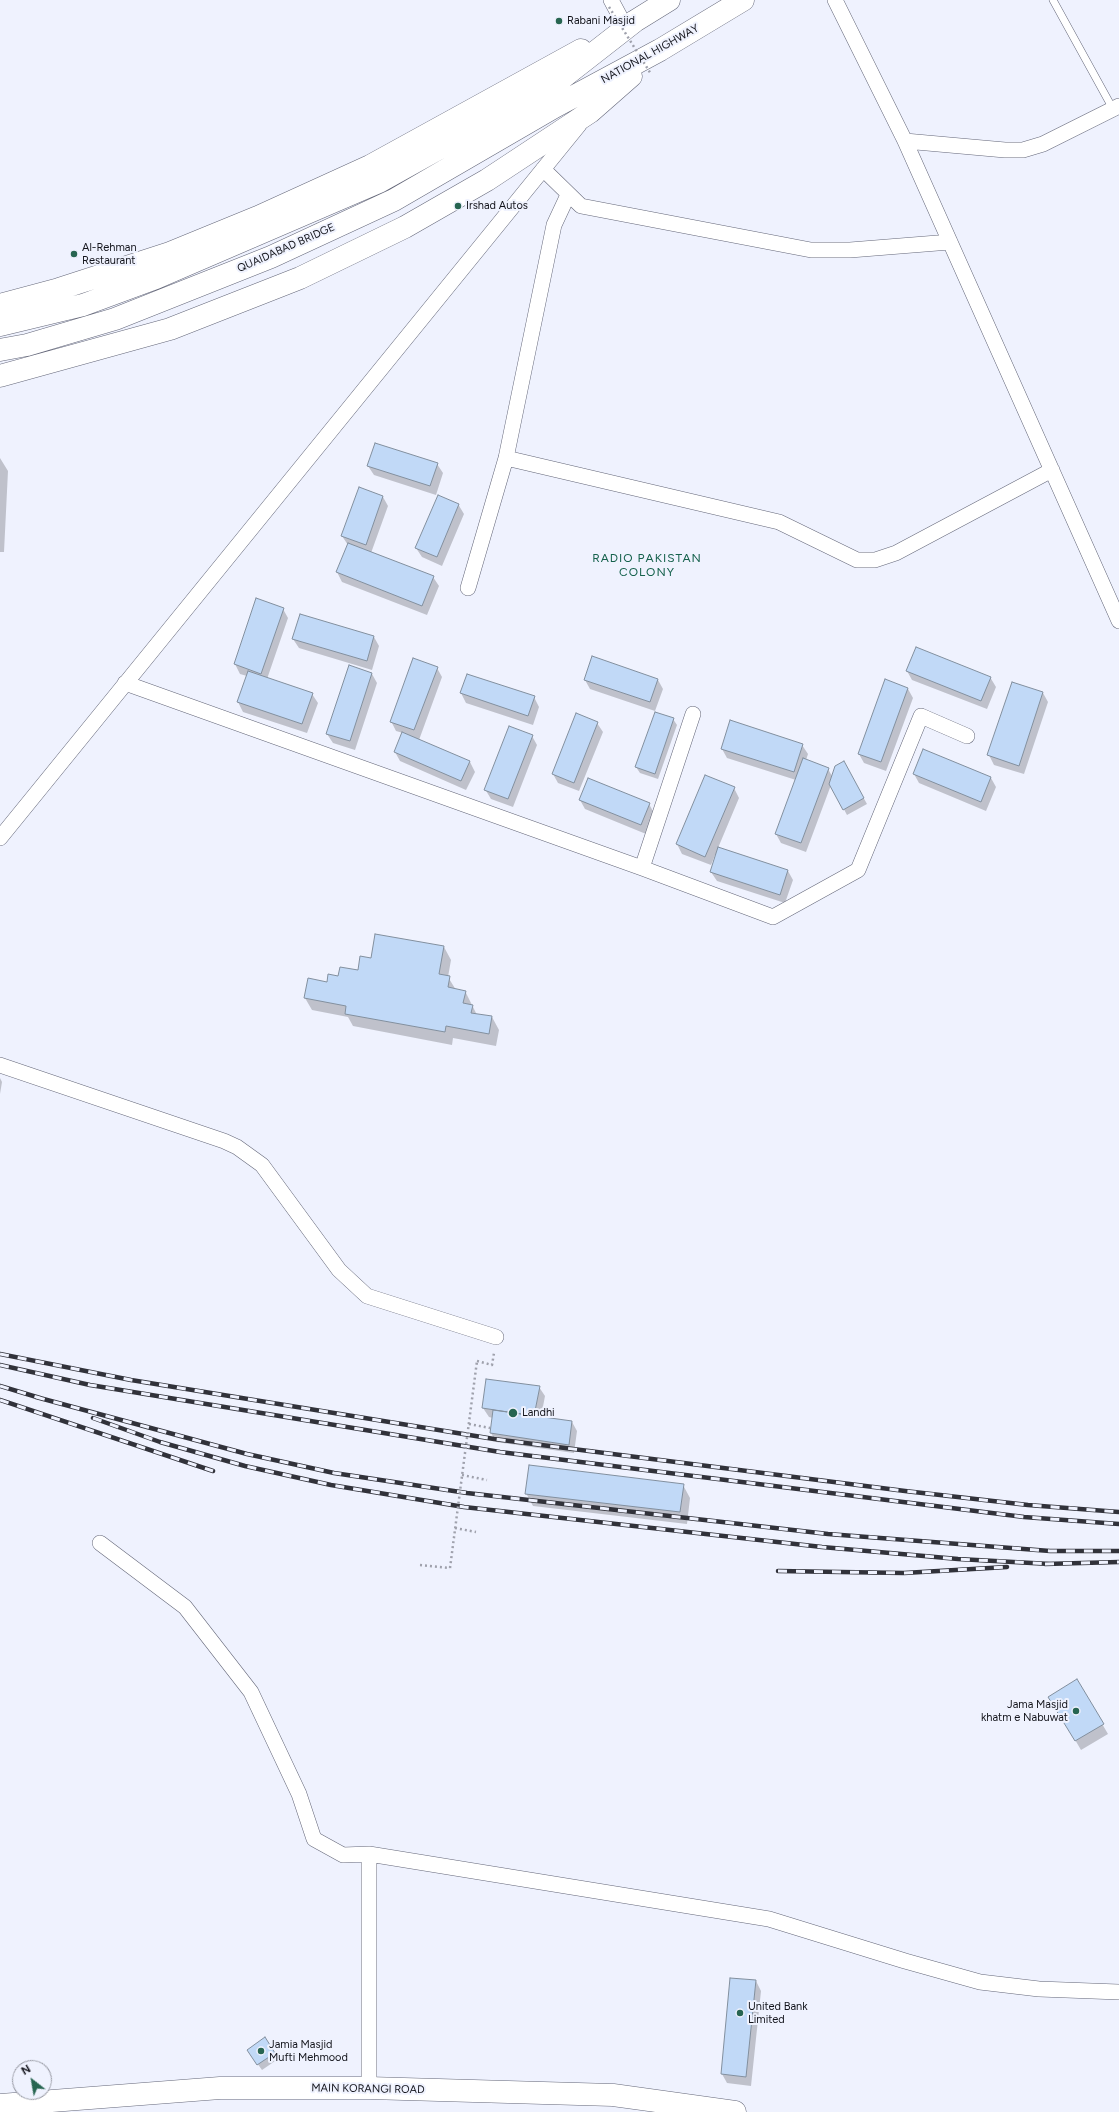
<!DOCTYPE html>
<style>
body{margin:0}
#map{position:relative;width:1119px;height:2112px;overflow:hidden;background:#eff2fe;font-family:Figtree,sans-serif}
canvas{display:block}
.north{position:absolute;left:12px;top:2060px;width:40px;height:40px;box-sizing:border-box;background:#eff2fe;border:1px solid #9799a3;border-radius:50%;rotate:329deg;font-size:11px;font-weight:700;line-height:16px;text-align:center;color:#13141b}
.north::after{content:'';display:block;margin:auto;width:14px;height:18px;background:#276551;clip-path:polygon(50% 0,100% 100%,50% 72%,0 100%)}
</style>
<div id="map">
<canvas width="1119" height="2112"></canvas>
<div class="north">N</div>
</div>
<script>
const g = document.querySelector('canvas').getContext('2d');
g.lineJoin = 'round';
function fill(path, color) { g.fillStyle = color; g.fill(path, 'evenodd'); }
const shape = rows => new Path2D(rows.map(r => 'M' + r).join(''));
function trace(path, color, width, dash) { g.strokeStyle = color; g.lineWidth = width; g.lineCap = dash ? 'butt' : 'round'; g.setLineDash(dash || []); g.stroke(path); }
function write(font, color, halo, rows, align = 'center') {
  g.font = font + ' Figtree,sans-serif'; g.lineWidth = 4; g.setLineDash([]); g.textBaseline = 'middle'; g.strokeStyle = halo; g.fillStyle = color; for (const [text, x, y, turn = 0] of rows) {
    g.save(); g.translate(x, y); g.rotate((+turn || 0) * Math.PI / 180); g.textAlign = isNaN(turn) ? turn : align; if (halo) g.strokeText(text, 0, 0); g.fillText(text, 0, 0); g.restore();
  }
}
fill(shape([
 [0,458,8,471,4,552,0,552],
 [437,464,443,473,436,495,374,475,368,466],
 [360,488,383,497,388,506,371,553,433,577,439,586,427,615,342,582,337,572,348,545,342,536],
 [458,504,464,514,442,566,422,557,416,548],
 [257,600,283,609,288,618,267,679,312,694,318,703,307,733,243,712,238,702,247,676,240,674,235,664],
 [374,637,379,646,372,670,299,648,293,639],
 [349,666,372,674,377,683,355,750,333,743,327,734],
 [437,668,442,677,419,740,470,762,475,772,466,790,400,761,395,752,403,733,396,731,391,721],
 [907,671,990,677,996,687,987,709,912,680],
 [585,680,658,680,663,689,655,711,590,689],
 [908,689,913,698,886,771,864,763,859,754],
 [461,693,534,697,539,707,533,725,466,703],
 [1043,693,1048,702,1024,774,994,765,989,755],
 [673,719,677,725,658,779,640,773,636,767],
 [597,723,603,732,579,791,558,783,553,774],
 [532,736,537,745,513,807,491,799,485,789],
 [802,745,808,754,806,760,828,769,832,776,844,763,867,804,847,815,831,785,806,852,781,843,776,834,796,780,727,758,722,749],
 [914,774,991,778,996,787,986,811,919,783],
 [734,788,739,798,718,848,788,871,793,880,785,903,717,881,711,872,717,855,715,855,711,865,682,854,677,844],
 [580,800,649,804,654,813,646,834,585,809],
 [444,947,451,960,448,977,456,990,465,991,477,1015,492,1017,499,1030,496,1046,453,1038,452,1045,353,1026,348,1017,312,1010,305,998,328,983,359,971,371,959],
 [0,1078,2,1082,0,1094],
 [539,1387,545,1396,541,1417,572,1422,577,1431,574,1453,496,1442,491,1433,493,1418,489,1417,483,1408],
 [683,1485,690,1498,687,1524,533,1506,526,1493],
 [1077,1681,1108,1734,1081,1750,1050,1697],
 [756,1981,761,1991,751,2086,727,2083,722,2074],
 [265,2039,278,2059,262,2070,252,2056]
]), '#0003');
const building = shape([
 [375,443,438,463,430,486,367,466,375,443],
 [359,487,383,496,366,545,341,536,359,487],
 [438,495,459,504,437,557,415,548,438,495],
 [348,543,434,576,422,606,336,572,348,543],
 [256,598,284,608,261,674,234,664,256,598],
 [300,614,374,636,367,661,292,639,300,614],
 [916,647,991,677,981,701,906,671,916,647],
 [592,656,658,679,650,702,584,680,592,656],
 [413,658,438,667,414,730,390,722,413,658],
 [349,665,372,673,350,741,326,734,349,665],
 [248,671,313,693,302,724,237,702,248,671],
 [467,674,535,696,528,716,460,693,467,674],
 [885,679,908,688,881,762,858,754,885,679],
 [1012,682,1043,692,1019,766,987,755,1012,682],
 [655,712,674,718,655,774,635,767,655,712],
 [576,713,598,722,574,783,552,774,576,713],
 [730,720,803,744,794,772,721,749,730,720],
 [509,726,533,735,508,799,484,790,509,726],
 [402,732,470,761,461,781,394,752,402,732],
 [923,749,991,777,981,802,913,774,923,749],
 [803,758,829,768,801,843,775,834,803,758],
 [844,761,864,798,843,810,829,784,835,766,844,761],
 [705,775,735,787,705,857,676,844,705,775],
 [588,778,650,803,641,825,579,800,588,778],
 [718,847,788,870,780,895,710,872,718,847],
 [375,934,444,946,439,974,450,976,448,987,466,991,463,1003,473,1005,471,1013,492,1016,489,1034,446,1026,445,1032,345,1014,346,1006,304,998,308,978,327,982,328,974,338,976,340,967,358,970,360,956,371,958,375,934],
 [486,1379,540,1386,534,1416,482,1408,486,1379],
 [493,1410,572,1421,569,1445,490,1433,493,1410],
 [529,1465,684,1484,680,1512,525,1494,529,1465],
 [1077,1679,1104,1724,1075,1741,1048,1697,1077,1679],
 [730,1978,756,1980,746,2077,721,2074,730,1978],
 [265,2037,275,2053,257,2065,247,2050,265,2037]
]);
fill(building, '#c1d9f7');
trace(building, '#828f9e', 1);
const lane = shape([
 [1053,0,1113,109]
]);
const street = shape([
 [611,0,625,26],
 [835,0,905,141,1119,621],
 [905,141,1005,150,1023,150,1043,144,1119,106],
 [543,169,581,206,811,250,850,250,950,242],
 [506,458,779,522,857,560,875,560,896,553,1052,470],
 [468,588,506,458,554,225,568,195],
 [125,683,642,868,773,917,858,870,921,716,967,736],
 [0,838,579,125],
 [642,868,693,714],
 [0,1065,224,1141,237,1147,262,1165,339,1270,367,1296,496,1337],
 [100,1543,185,1607,251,1692,299,1794,314,1839,343,1855,369,1854,769,1919,905,1961,980,1982,1039,1989,1119,1992],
 [369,2088,369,1854]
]);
const primary = shape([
 [0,2105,220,2088,369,2088,613,2095,735,2112]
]);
const highway = shape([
 [0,305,59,289,170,253,258,217,370,166,581,50],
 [0,325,83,305,156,278,379,182,553,85,635,21,669,0],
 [0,350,27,345,115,319,271,257,394,200,556,106,660,50,743,0],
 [0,376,170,329,300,278,405,227,487,180,590,112,631,76]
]);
trace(lane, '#646779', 8);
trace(street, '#646779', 16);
trace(primary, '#646779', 23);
trace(highway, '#646779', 23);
trace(shape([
 [477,1361,492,1365,494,1353],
 [469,1424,490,1428],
 [462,1475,487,1480],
 [455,1528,476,1532],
 [420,1565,450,1568]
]), '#9fa1ac', 2.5, [2, 3]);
trace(lane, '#fff', 7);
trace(street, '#fff', 15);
trace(primary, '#fff', 22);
trace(highway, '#fff', 22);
const rail = shape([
 [0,1354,131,1380,494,1439,905,1491,1028,1505,1119,1512],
 [0,1365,90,1385,500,1452,1024,1517,1119,1524],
 [0,1386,40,1398],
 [36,1397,247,1454,334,1473,467,1493,828,1534,1050,1551,1119,1551],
 [0,1400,213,1471],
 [93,1418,160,1442,245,1466,331,1485,464,1507,822,1547,958,1559,1050,1564],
 [1045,1564,1119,1562],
 [778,1571,904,1573,1007,1567]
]);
trace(rail, '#31323a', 4.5);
trace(rail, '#eff2fe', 3, [9]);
trace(shape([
 [609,7,651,74],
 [450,1568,477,1361]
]), '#9fa1ac', 2.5, [2, 3]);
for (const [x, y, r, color] of [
 [559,21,4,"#276551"],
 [458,206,4,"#276551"],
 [74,254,4,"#276551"],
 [513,1413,5,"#276551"],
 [1076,1711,4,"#276551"],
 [740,2013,4,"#276551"],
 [261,2051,4,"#276551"]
]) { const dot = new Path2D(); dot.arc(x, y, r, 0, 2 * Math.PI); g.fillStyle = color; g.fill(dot); trace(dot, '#eff2fe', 1.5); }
write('11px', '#13141b', '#eff2fe', [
 ["Rabani Masjid",567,21],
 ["Irshad Autos",466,206],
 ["Al-Rehman",82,248],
 ["Restaurant",82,261],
 ["Landhi",522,1413],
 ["Jama Masjid",1068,1705,"right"],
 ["khatm e Nabuwat",1068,1718,"right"],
 ["United Bank",748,2007],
 ["Limited",748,2020],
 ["Jamia Masjid",269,2045],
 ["Mufti Mehmood",269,2058]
], 'left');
write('11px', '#13141b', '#eff2fe', [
 ["NATIONAL HIGHWAY",650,54,-29],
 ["QUAIDABAD BRIDGE",286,248,-24],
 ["MAIN KORANGI ROAD",368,2089,1]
]);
g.letterSpacing = '1px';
write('12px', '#15614c', '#eff2fe', [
 ["RADIO PAKISTAN",647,558],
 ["COLONY",647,572]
]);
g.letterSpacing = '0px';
</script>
